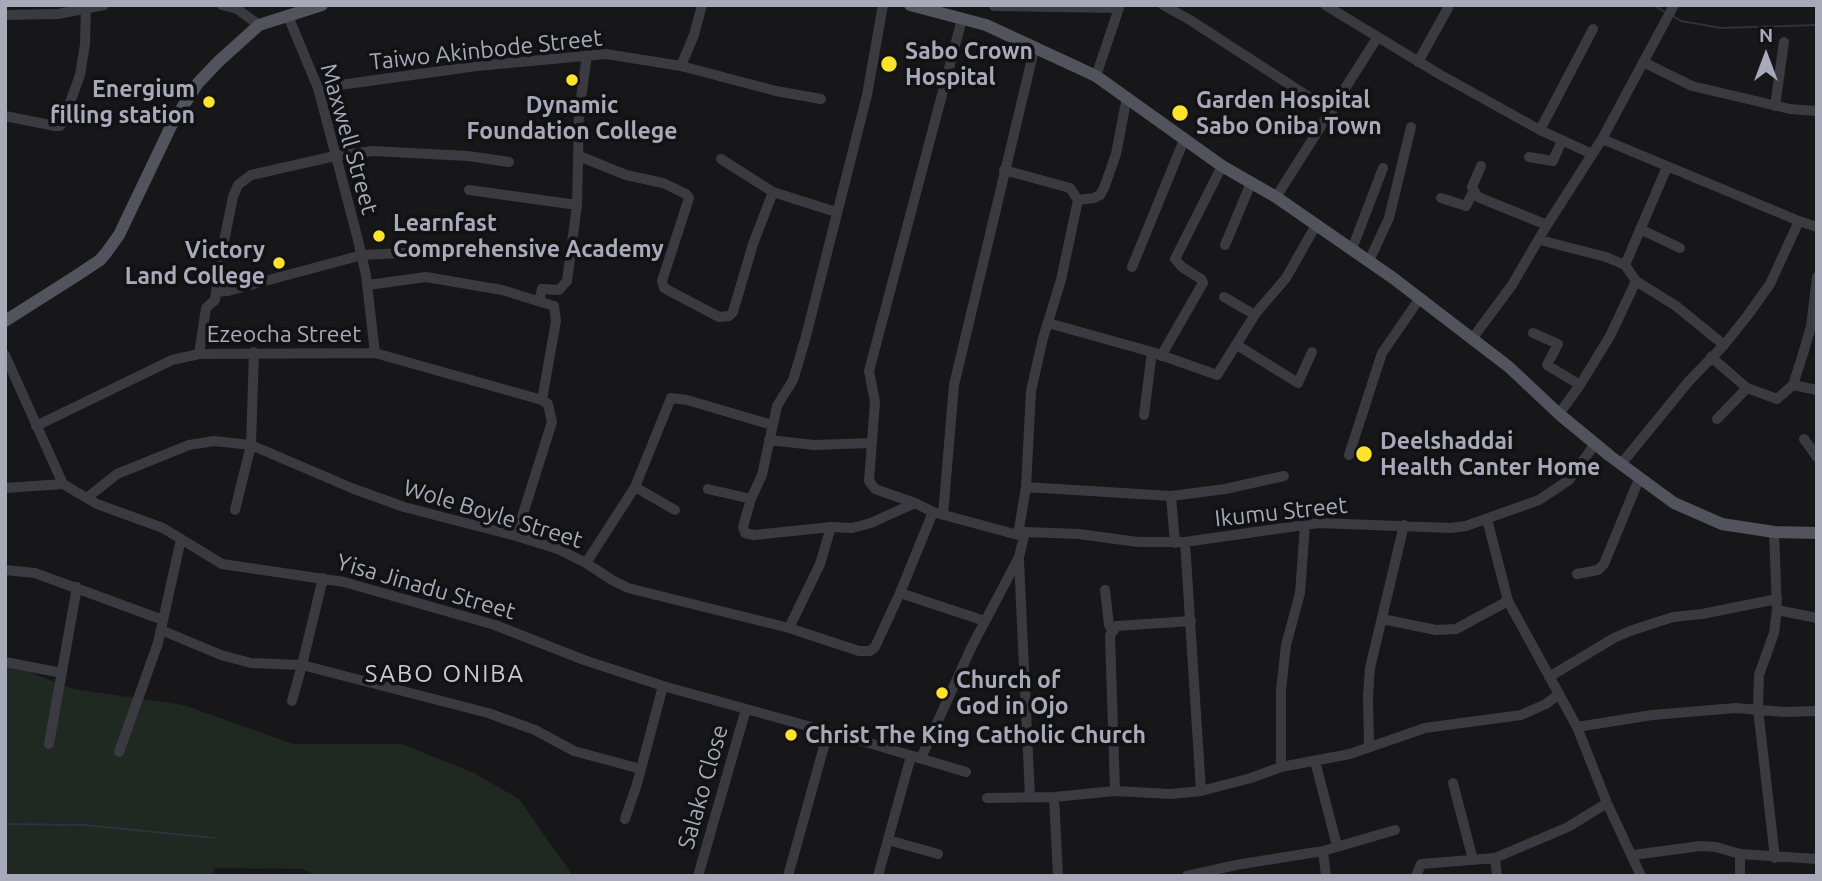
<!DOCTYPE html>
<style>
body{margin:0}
#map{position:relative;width:1822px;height:881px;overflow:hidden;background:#171719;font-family:Ubuntu,sans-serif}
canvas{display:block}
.frame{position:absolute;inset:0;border:7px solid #a8aaba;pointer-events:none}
.north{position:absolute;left:1731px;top:21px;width:70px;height:70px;-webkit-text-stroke:5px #121214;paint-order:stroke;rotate:0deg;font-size:19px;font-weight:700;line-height:28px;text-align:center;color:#a8aaba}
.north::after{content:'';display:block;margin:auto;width:24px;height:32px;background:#a8aaba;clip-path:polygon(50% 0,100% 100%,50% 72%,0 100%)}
</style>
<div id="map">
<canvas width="1822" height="881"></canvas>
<div class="frame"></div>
<div class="north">N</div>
</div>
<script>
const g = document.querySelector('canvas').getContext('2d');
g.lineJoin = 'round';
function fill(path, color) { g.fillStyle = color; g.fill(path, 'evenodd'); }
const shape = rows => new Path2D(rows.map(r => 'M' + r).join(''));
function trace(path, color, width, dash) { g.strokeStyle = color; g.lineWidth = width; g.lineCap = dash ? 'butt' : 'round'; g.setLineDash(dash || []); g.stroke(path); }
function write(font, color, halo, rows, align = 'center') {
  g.font = font + ' Ubuntu,sans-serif'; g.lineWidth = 7; g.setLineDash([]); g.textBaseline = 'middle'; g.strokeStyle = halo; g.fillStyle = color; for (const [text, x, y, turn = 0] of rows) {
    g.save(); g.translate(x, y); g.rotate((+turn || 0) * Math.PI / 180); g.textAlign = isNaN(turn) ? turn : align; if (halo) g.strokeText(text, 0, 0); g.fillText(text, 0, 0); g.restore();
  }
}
fill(shape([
 [5,663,74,689,184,705,293,744,401,744,472,772,519,799,573,876,317,876,302,869,215,868,212,876,5,876]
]), '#1f2821');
trace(shape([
 [1653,5,1665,12],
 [1673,16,1681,21,1721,28,1817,25],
 [5,824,84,825,214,838]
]), '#2c323e', 2);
trace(shape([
 [222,5,237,9,259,25],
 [1163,5,1190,20,1332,112],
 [1325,5,1439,74,1540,130,1592,154],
 [994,6,1119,8],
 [5,15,58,14,104,5],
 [288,16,318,88,357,236,366,275,375,353],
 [1418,62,1448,8],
 [1643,62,1692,86,1790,109,1817,111],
 [681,66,694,35,702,5],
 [1096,76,1120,5],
 [318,88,477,66,606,54,681,66,776,91,821,99],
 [1775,106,1784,42],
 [5,116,55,126,60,126,63,122,80,75,85,44,86,7],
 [1540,130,1593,29],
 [1602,139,1799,221,1817,227],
 [579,156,626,175,663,183,686,194,689,198,662,281,664,288,719,317,729,316,733,312,753,244,773,192],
 [1529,157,1553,161,1562,140],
 [721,159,773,192,836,212],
 [1481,166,1472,187,1478,197,1547,225],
 [1004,170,1070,188,1078,200,1061,280,1043,338,1031,391,1026,487],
 [469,190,577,205],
 [1276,197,1377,38],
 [1441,198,1466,206,1473,192],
 [1078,200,1094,198,1100,195,1104,188,1116,154,1127,97],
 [1640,229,1680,248],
 [1540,240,1606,257,1625,265,1636,281,1676,306,1724,345],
 [1225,245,1251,183],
 [1352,249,1383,168],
 [1369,261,1389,218,1411,127],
 [1625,265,1667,167],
 [1132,267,1184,140],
 [368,285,426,277,502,290,554,306,556,321,542,400,548,404,552,422,516,536],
 [217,292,228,291,362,255,444,251],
 [1224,297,1255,315],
 [537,300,539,301,542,289,559,290,567,281,577,205,579,112,587,55],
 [1048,323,1152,352,1217,375,1256,313,1286,278,1316,225],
 [1533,333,1558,344,1547,365,1580,385],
 [1472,339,1512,285,1547,225,1602,139,1674,5],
 [1237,345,1298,383,1312,352],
 [199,354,206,308,215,300,221,256,233,197,238,185,251,175,335,156,373,151,468,156,509,162],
 [5,355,63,484,97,504,163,528,222,564,344,582,495,625,584,660,663,686,862,741,966,772],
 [1161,356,1203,283,1201,279,1182,267,1175,259,1222,166],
 [1711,357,1747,388,1777,399,1793,385,1802,357,1811,327,1817,277],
 [1793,385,1817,390],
 [1559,414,1580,385,1610,336,1636,281],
 [1144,415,1152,352],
 [1717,419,1747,388],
 [36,426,172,360,199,354,375,353,542,400],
 [1804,439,1817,457],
 [769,440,814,445,872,443],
 [1349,455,1382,353,1420,298],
 [1622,463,1689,381,1724,345,1748,315,1770,284,1799,221],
 [635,487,675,510],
 [5,488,63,484],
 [708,489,751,499],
 [1171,496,1175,543],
 [88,497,117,474,189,445,214,441,251,445,354,489,404,507,516,536,558,549,586,563,612,580,628,588,789,628,859,651,870,651,875,647,900,593,933,512],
 [915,503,875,489,869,481,875,402,869,371,962,19],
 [235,510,251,445,254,352],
 [943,515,954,385,1035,46],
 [1487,519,1508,601,1577,727,1607,803,1641,876],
 [831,527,754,535,745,533,743,527,751,499,762,475,777,406,793,380,805,340,867,95,883,5],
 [1774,532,1777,610,1774,633,1759,675,1758,709,1775,858],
 [1018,535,1026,487,1171,496,1225,489,1284,476],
 [1185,542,1201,791],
 [1019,560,1030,797],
 [586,563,635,487,671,398,687,400,772,425],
 [5,570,35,573,163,620],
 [1577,574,1598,570,1604,564,1639,479],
 [323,578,302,665,488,713,535,730,574,751,641,769],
 [1105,590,1109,625,1112,630],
 [900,593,985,621],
 [1777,610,1817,618],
 [1382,619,1436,630,1456,629,1508,601],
 [789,628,820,564,831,527,852,528,871,523,915,503,933,512,1018,535,1025,532,1079,534,1138,542,1185,542,1318,523,1451,528,1466,526,1539,500,1569,480,1595,444],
 [161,630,221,655,251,663,302,665,292,701],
 [5,662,62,673],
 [1549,677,1614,638,1630,631,1673,617,1702,614,1777,599],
 [1577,727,1652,715,1736,708,1785,712,1817,711],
 [49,744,77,587],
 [1369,747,1368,696,1370,668,1404,525],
 [119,752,158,643,181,539],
 [921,758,972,646,1019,557,1025,532],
 [1315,761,1337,846],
 [1281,767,1281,690,1286,645,1300,593,1305,525],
 [1453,783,1473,860],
 [1115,791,1110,635,1117,626,1191,621],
 [1054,797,1058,876],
 [987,798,1054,797,1115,791,1171,794,1201,791,1251,778,1281,767,1350,754,1425,728,1521,715,1546,704,1559,694],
 [625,819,637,784,663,686],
 [888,840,938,854],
 [1323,851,1326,876],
 [1740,854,1740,876],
 [1633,855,1700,846,1716,847,1740,854,1817,859],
 [1495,858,1497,876],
 [698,876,746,709],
 [788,876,828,732],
 [878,876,911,756],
 [1187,876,1236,865,1323,851,1395,830],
 [1416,876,1421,864,1495,858,1568,827,1607,803]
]), '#3a3a40', 10);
trace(shape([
 [910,5,986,25,1096,76,1222,166,1276,197,1393,278,1509,367,1559,414,1610,456,1674,503,1722,524,1774,532,1817,533],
 [5,321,76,276,100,260,106,253,119,235,173,122,198,83,218,62,259,25,322,5]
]), '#53535e', 12);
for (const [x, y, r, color] of [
 [889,64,9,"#fee32b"],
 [572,80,7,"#fee32b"],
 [209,102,7,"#fee32b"],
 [1180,113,9,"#fee32b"],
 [379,236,7,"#fee32b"],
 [279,263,7,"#fee32b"],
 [1364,454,9,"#fee32b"],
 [942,693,7,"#fee32b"],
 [791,735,7,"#fee32b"]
]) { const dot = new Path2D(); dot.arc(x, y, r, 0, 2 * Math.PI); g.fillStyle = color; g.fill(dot); trace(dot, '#121214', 2.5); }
write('23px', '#a8aaba', '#121214', [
 ["Taiwo Akinbode Street",486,50,-6],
 ["Maxwell Street",349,139,74],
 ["Ezeocha Street",284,334],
 ["Ikumu Street",1281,512,-6],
 ["Wole Boyle Street",493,514,17],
 ["Yisa Jinadu Street",426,587,16],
 ["Salako Close",703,787,-74]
]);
write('bold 23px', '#a8aaba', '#121214', [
 ["Sabo Crown",905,51],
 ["Hospital",905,77],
 ["Energium",195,89,"right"],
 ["filling station",195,115,"right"],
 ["Garden Hospital",1196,100],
 ["Sabo Oniba Town",1196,126],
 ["Dynamic",572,105,"center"],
 ["Foundation College",572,131,"center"],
 ["Learnfast",393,223],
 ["Comprehensive Academy",393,249],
 ["Victory",265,250,"right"],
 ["Land College",265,276,"right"],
 ["Deelshaddai",1380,441],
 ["Health Canter Home",1380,467],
 ["Church of",956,680],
 ["God in Ojo",956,706],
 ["Christ The King Catholic Church",805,735]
], 'left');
g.letterSpacing = '2px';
write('24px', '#cacad6', '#121214', [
 ["SABO ONIBA",445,674]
]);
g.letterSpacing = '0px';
</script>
